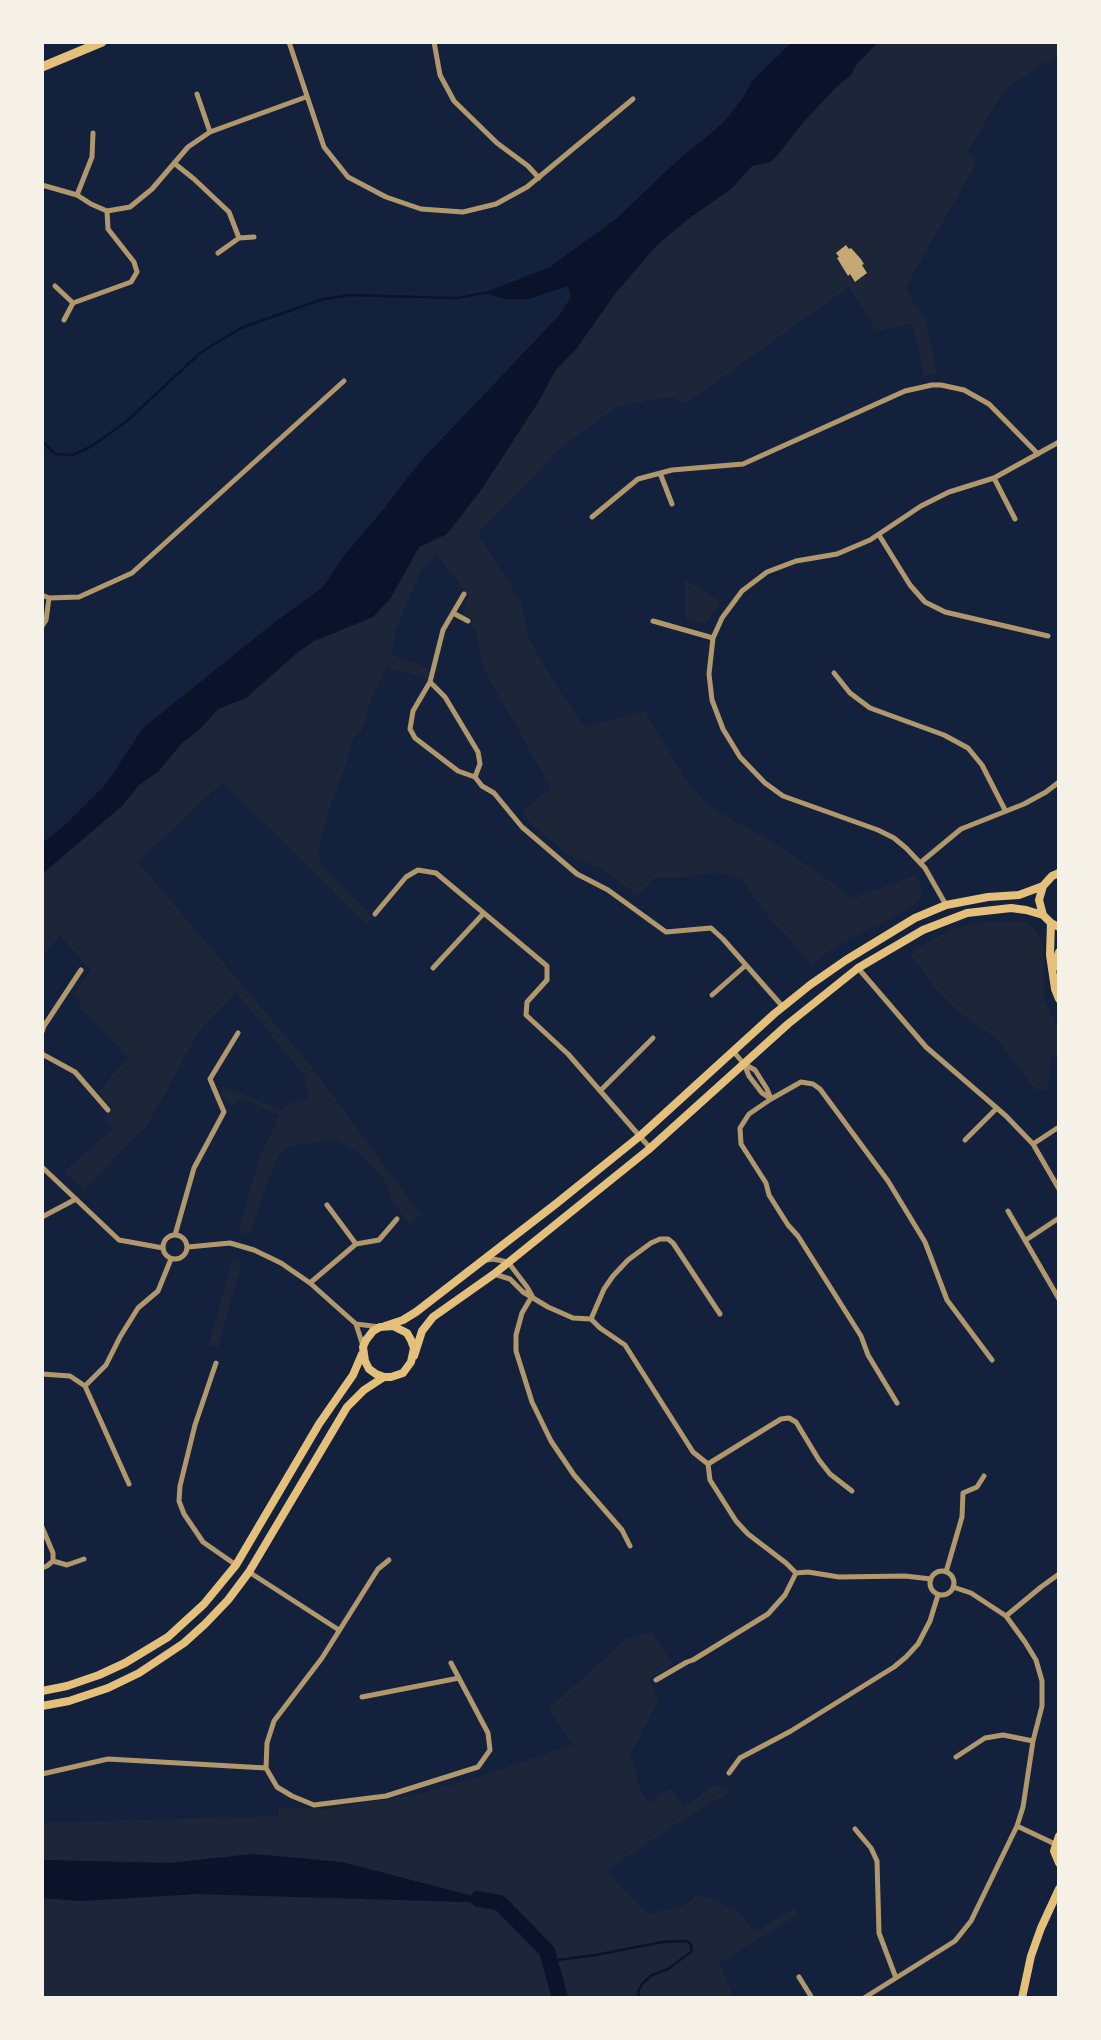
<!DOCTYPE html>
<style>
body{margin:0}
#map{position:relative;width:1101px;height:2040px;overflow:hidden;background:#14213d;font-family:Roboto,sans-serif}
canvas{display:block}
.frame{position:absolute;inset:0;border:44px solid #f6f1e7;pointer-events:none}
</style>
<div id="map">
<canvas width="1101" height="2040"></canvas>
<div class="frame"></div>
</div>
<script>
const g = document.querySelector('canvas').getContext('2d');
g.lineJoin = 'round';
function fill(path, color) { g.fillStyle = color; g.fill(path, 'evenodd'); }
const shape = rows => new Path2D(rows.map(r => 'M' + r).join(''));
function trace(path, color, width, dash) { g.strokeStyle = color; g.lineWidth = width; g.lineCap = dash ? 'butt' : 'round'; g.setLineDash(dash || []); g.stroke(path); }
fill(shape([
 [878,42,1059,42,1059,54,1004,90,968,151,976,164,905,288,926,321,937,373,924,376,913,324,876,331,849,287,685,404,672,397,618,406,563,446,478,534,521,602,530,641,558,688,585,728,644,710,684,777,708,806,779,846,854,898,915,875,922,888,921,898,914,906,833,948,811,966,786,935,774,924,742,880,718,872,686,877,654,878,638,896,604,870,570,856,532,825,522,812,551,788,483,668,475,628,471,628,473,619,464,614,463,609,469,596,436,554,421,571,396,628,392,654,430,669,427,679,387,667,371,700,363,729,350,742,348,760,327,815,319,850,320,863,373,918,367,925,223,782,138,862,311,1066,421,1215,409,1224,392,1201,384,1180,359,1153,335,1139,292,1146,281,1152,274,1165,249,1235,239,1230,258,1162,279,1115,242,1099,233,1105,221,1096,222,1086,283,1110,286,1105,308,1098,306,1078,236,992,197,1034,148,1125,83,1191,64,1171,113,1129,105,1119,112,1108,98,1091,128,1058,79,1006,81,1000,73,995,91,971,60,935,42,957,42,874,122,806,139,785,158,772,181,744,200,729,218,709,246,698,297,653,314,641,373,617,390,599,419,547,447,534,481,490,539,401,555,371,577,348,614,295,656,246,688,219,731,189,752,166,770,162,776,157,800,126,836,87,851,75,856,65],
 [685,579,721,602,705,624,685,618],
 [990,921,1014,921,1027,923,1034,928,1043,945,1045,1002,1059,1031,1059,1053,1051,1057,1048,1089,1040,1090,1033,1087,997,1039,960,1013,933,986,910,953,951,929],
 [232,1259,242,1261,218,1348,209,1345],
 [652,1633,673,1664,649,1679,655,1690,655,1695,659,1700,630,1755,638,1778,636,1781,648,1802,670,1788,683,1807,716,1784,732,1791,686,1818,606,1871,648,1914,684,1905,699,1894,738,1911,755,1932,796,1907,796,1916,719,1963,735,1998,42,1998,42,1898,80,1901,197,1894,495,1903,342,1862,253,1854,169,1863,42,1860,42,1823,278,1816,279,1807,326,1809,414,1795,487,1774,573,1744,548,1709,627,1638]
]), '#1d2539');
fill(shape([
 [792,42,878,42,856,65,851,75,836,87,800,126,776,157,770,162,752,166,731,189,688,219,656,246,614,295,577,348,555,371,539,401,481,490,447,534,419,547,390,599,373,617,314,641,297,653,246,698,218,709,200,729,181,744,158,772,139,785,122,806,42,874,42,843,63,827,106,784,143,728,275,622,323,587,343,557,386,506,419,463,531,345,562,312,571,296,568,286,529,299,505,299,483,293,550,267,617,218,678,160,722,124,743,98,752,81],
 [253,1854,342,1862,500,1903,197,1894,80,1901,42,1898,42,1860,169,1863]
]), '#0b132b');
trace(shape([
 [42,441,55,454,73,455,92,446,127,421,200,353,241,328,320,300,349,295,457,298,484,293],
 [550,1961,595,1955,663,1942,687,1941,691,1945,692,1951,668,1969,652,1975,642,1984,638,1992,639,1998]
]), '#0b132b', 2.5);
trace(shape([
 [478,1899,500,1903,547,1951,560,1998]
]), '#0b132b', 16);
fill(shape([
 [846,245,849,249,851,248,860,258,864,264,862,265,867,273,855,282,850,274,848,276,837,258,839,257,836,253]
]), '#c6a872');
trace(shape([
 [289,42,324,147,348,177,386,197,421,209,463,212,496,204,527,187,633,99],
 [434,42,440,75,454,101,497,143,528,166,539,178],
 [197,94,210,132],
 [174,163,194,179,229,212,239,238,218,253],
 [42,185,77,195,91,204,107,211,130,207,152,189,188,147,210,132,306,97],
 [77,195,92,157,93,133],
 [239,238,254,237],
 [55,286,73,303,131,282,137,272,134,262,108,229,107,211],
 [64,320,73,303],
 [660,473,672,504],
 [994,478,1015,519],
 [592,517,638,479,672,470,743,464,905,391,932,385,941,385,964,390,989,404,1038,454],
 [879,535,910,585,925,602,945,612,1048,636],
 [42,595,49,598,79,597,132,573,344,381],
 [453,613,468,621],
 [653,621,713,638],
 [42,626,46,620,49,598],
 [834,673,850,693,870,708,944,735,968,748,982,765,1005,810],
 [430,682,445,697,478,752,480,764,475,777,458,771,415,738,410,729,413,711,430,682],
 [430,682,443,630,464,594],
 [475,777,482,786,494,793,522,827,577,874,608,890,666,932,711,928,723,939,783,1007],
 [920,863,961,829,1024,804,1046,792,1059,782],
 [946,905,925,868,906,848,894,838,878,830,783,796,765,783,740,757,723,729,712,700,709,674,713,638,722,618,742,591,767,572,796,561,837,554,870,540,921,506,949,492,994,478,1059,442],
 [375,914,406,877,418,870,436,873,547,966,547,980,527,1002,526,1015,568,1054,650,1148],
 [433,968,484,913],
 [858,968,926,1047,1006,1116,1033,1144,1059,1189],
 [712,995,746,965],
 [42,1032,44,1026,81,970],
 [733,1051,744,1064,749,1076,762,1093,771,1099],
 [42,1054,75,1072,108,1110],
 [744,1064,755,1070,767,1089,771,1099],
 [600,1091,653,1038],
 [965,1140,997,1108],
 [1033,1144,1059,1127],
 [42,1167,119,1240,163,1248],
 [1008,1211,1059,1299],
 [42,1217,76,1199],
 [175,1235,194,1168,224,1112,210,1079,238,1033],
 '163 1247a12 12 0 1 1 24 0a12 12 0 1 1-24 0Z',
 [1026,1240,1059,1218],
 [356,1244,379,1240,397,1219],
 [188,1247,230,1243,254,1250,281,1263,310,1283,356,1324,363,1346],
 [487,1260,493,1259,508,1262,527,1287,532,1296],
 [494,1274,510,1279,523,1292,548,1307,573,1318,591,1319,600,1328,625,1345,693,1452,708,1464,710,1480,736,1521,748,1534,786,1563,796,1573,808,1572,839,1577,905,1576,931,1579],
 [310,1283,356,1244,327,1205],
 [532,1296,522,1313,516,1335,516,1351,532,1402,551,1441,574,1475,622,1530,630,1546],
 [591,1319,604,1289,613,1276,628,1260,651,1243,660,1239,668,1239,673,1243,720,1314],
 [356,1324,380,1327],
 [216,1363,195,1425,180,1486,179,1501,184,1514,203,1542,236,1565],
 [42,1374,70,1376,85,1386,129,1484],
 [85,1386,106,1365,120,1337,138,1308,158,1291,171,1259],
 [897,1403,868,1355,861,1336,798,1236,788,1225,769,1195,766,1183,741,1144,740,1128,749,1114,771,1099,801,1082,813,1084,820,1089,888,1181,925,1242,947,1300,992,1360],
 [708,1464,781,1419,789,1418,796,1422,819,1460,830,1474,852,1491],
 [42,1527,53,1553,53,1561],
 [53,1561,67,1565,84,1559],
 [42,1568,47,1566,53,1561],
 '930 1583a12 12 0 1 1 24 0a12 12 0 1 1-24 0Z',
 [249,1572,339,1630],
 [946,1572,962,1517,963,1493,977,1487,984,1476],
 [1006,1616,1041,1587,1059,1574],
 [656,1680,687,1662,693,1660,768,1614,785,1595,796,1573],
 [362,1697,459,1678],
 [956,1757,985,1738,1003,1735,1033,1741],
 [266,1768,277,1787,292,1796,314,1805,386,1796,478,1767,490,1750,488,1733,451,1663],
 [266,1768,267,1743,274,1721,322,1658,378,1569,389,1560],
 [729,1773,740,1758,791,1731,894,1667,906,1657,918,1644,930,1621,938,1595],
 [42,1774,108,1759,266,1768],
 [1017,1826,1055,1844],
 [855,1829,871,1848,877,1861,879,1933,896,1978],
 [799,1977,812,1998],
 [864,1998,955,1941,971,1921,1017,1826,1023,1807,1033,1741,1042,1706,1042,1681,1036,1660,1025,1642,1006,1616,971,1593,953,1587]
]), '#b1986c', 5);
trace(shape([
 [1059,873,1052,876,1043,886,1039,900,1043,915,1051,923,1059,927],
 [1051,923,1050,955,1055,989,1059,999],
 [1053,969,1059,952],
 [385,1326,403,1320,416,1312,557,1203,640,1136,774,1014,810,985,846,960,915,918,946,905,988,897,1019,895,1043,886],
 [414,1356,422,1331,433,1317,494,1274,648,1150,788,1024,858,968,923,930,967,913,1011,908,1026,910,1043,915],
 [42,1691,67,1686,99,1675,125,1663,168,1637,204,1604,236,1565,319,1424,353,1375,362,1354],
 [42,1706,69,1701,108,1688,139,1673,184,1643,205,1624,228,1600,249,1572,347,1407,364,1390,384,1377,391,1377,403,1373,411,1362,414,1348,411,1340,407,1333,393,1326,380,1327,373,1331,366,1340,363,1347,365,1361,369,1369,376,1374,384,1377],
 [1059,1836,1054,1851,1059,1863],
 [1022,1998,1031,1956,1041,1928,1059,1889]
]), '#e5c07b', 8);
trace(shape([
 [42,67,102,42]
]), '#e5c07b', 9);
</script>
